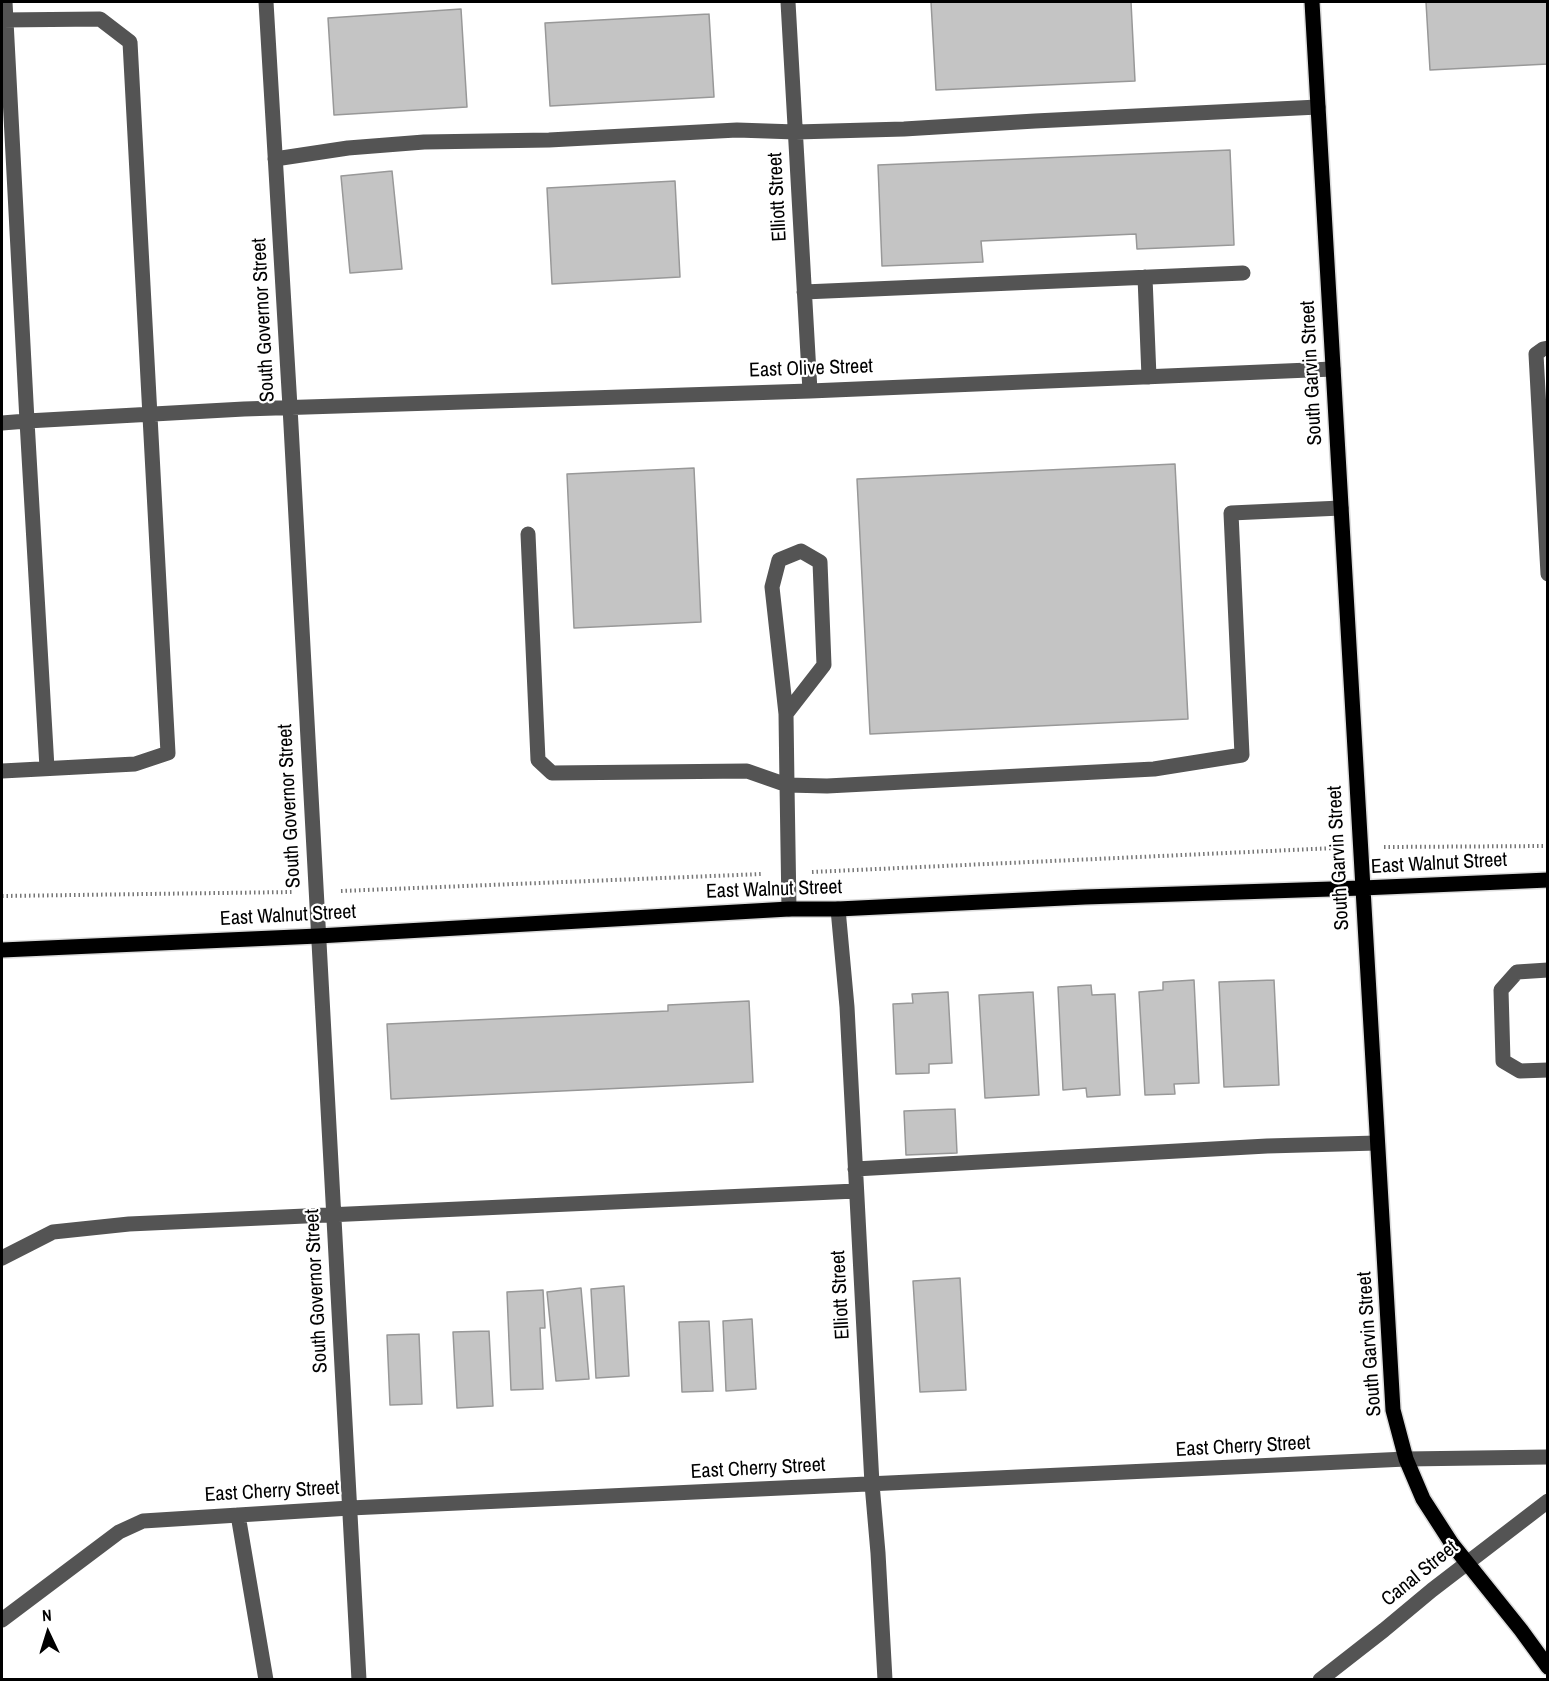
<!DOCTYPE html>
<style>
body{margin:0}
#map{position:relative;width:1549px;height:1681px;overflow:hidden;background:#fff;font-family:"Archivo Narrow",sans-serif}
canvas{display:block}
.frame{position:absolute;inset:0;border:3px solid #000;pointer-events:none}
.north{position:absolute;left:18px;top:1603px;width:60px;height:60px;-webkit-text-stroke:4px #fff;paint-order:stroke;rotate:356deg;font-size:16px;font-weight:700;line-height:24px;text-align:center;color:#000}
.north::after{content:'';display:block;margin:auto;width:21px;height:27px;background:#000;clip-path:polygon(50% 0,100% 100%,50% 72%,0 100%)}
</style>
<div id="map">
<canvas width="1549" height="1681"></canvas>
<div class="frame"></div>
<div class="north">N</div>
</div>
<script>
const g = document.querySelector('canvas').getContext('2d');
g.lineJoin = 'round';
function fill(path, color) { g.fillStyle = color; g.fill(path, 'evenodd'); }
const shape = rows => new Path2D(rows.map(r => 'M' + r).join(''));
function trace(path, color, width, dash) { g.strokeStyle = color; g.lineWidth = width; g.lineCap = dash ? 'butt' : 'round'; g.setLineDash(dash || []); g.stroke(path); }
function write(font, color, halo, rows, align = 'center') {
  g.font = font + ' "Archivo Narrow",sans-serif'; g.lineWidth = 4.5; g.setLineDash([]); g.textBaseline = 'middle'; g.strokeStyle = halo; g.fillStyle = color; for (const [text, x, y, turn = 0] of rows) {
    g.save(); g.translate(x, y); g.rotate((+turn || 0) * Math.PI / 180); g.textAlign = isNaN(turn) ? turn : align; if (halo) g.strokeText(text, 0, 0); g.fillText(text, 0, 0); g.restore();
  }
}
const building = shape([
 [931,2,1131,2,1135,81,936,90,931,2],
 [1426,2,1548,2,1548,64,1430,70,1426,2],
 [461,9,467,107,334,115,328,18,461,9],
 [709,14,714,97,550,106,545,23,709,14],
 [1230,150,1234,245,1137,249,1136,234,981,241,983,262,882,266,878,165,1230,150],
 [392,171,402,269,350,273,341,176,392,171],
 [675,181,680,277,552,284,547,188,675,181],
 [1175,464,1188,719,870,734,857,479,1175,464],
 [694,468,701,622,574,628,567,474,694,468],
 [1194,980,1199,1083,1174,1084,1175,1094,1145,1095,1139,992,1163,990,1163,982,1194,980],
 [1274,980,1279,1085,1224,1087,1219,982,1274,980],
 [1091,985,1092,995,1115,994,1120,1095,1087,1097,1086,1088,1063,1090,1058,987,1091,985],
 [948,992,952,1063,929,1064,929,1073,896,1074,893,1004,913,1003,912,994,948,992],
 [1033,992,1039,1095,985,1098,979,995,1033,992],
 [749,1001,753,1082,391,1099,387,1024,668,1011,668,1005,749,1001],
 [955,1109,957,1153,906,1155,904,1111,955,1109],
 [960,1278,966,1390,920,1392,913,1281,960,1278],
 [624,1286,629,1376,596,1378,591,1289,624,1286],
 [581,1288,589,1379,556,1381,547,1292,581,1288],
 [543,1290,545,1328,540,1328,543,1389,511,1390,507,1292,543,1290],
 [752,1319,756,1389,726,1391,723,1321,752,1319],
 [709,1321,713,1391,682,1392,679,1322,709,1321],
 [489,1331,493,1406,457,1408,453,1332,489,1331],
 [419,1334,422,1404,390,1405,387,1335,419,1334]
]);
fill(building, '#c4c4c4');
trace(building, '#989898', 1.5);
const major = shape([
 [1312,2,1393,1410,1406,1459,1423,1499,1452,1544,1521,1630,1548,1667],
 [2,950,318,936,789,909,838,909,1085,897,1362,888,1548,880]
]);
trace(major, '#dbdbdb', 18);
trace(shape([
 [1384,847,1548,846],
 [812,872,1335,848],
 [341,891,762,874],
 [2,896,292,892]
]), '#767676', 4, [1.5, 3]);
trace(shape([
 [5,2,27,421,244,409,810,391,1333,369],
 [266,2,290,407,359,1680],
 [788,2,810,391],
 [2,20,100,19,130,42,168,753,135,764,2,771],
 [275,159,348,148,424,142,549,140,737,130,796,132,904,129,1035,121,1318,107],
 [1145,277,1149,377],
 [804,292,1243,273],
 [1548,348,1543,349,1536,354,1548,574],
 [2,423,27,421,47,768],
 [528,534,538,760,552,773,747,771,787,785,786,714,772,587,779,560,801,551,820,562,824,665,786,714],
 [789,909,787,785,827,786,1154,769,1242,755,1231,513,1341,508],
 [838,909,847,1007,872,1484,878,1553,885,1680],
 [1548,970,1517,972,1501,990,1503,1061,1520,1071,1548,1070],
 [855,1169,1267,1146,1377,1143],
 [2,1258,53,1232,129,1224,856,1191],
 [238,1515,266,1680],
 [2,1620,119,1532,143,1521,350,1508,1406,1459,1548,1457],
 [1320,1680,1384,1630,1432,1590,1548,1501]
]), '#545454', 15);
trace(major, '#000', 15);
write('20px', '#000', '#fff', [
 ["Elliott Street",778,197,-93],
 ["South Governor Street",264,320,-93],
 ["East Olive Street",811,369,-2],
 ["South Garvin Street",1312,373,-93],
 ["South Governor Street",290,806,-93],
 ["South Garvin Street",1339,858,-93],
 ["East Walnut Street",1439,864,-3],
 ["East Walnut Street",774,890,-2],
 ["East Walnut Street",288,916,-3],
 ["South Governor Street",317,1291,-93],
 ["Elliott Street",841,1295,-93],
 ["South Garvin Street",1370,1344,-94],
 ["East Cherry Street",1243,1447,-3],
 ["East Cherry Street",758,1469,-3],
 ["East Cherry Street",272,1492,-3],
 ["Canal Street",1420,1574,-39]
]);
</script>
